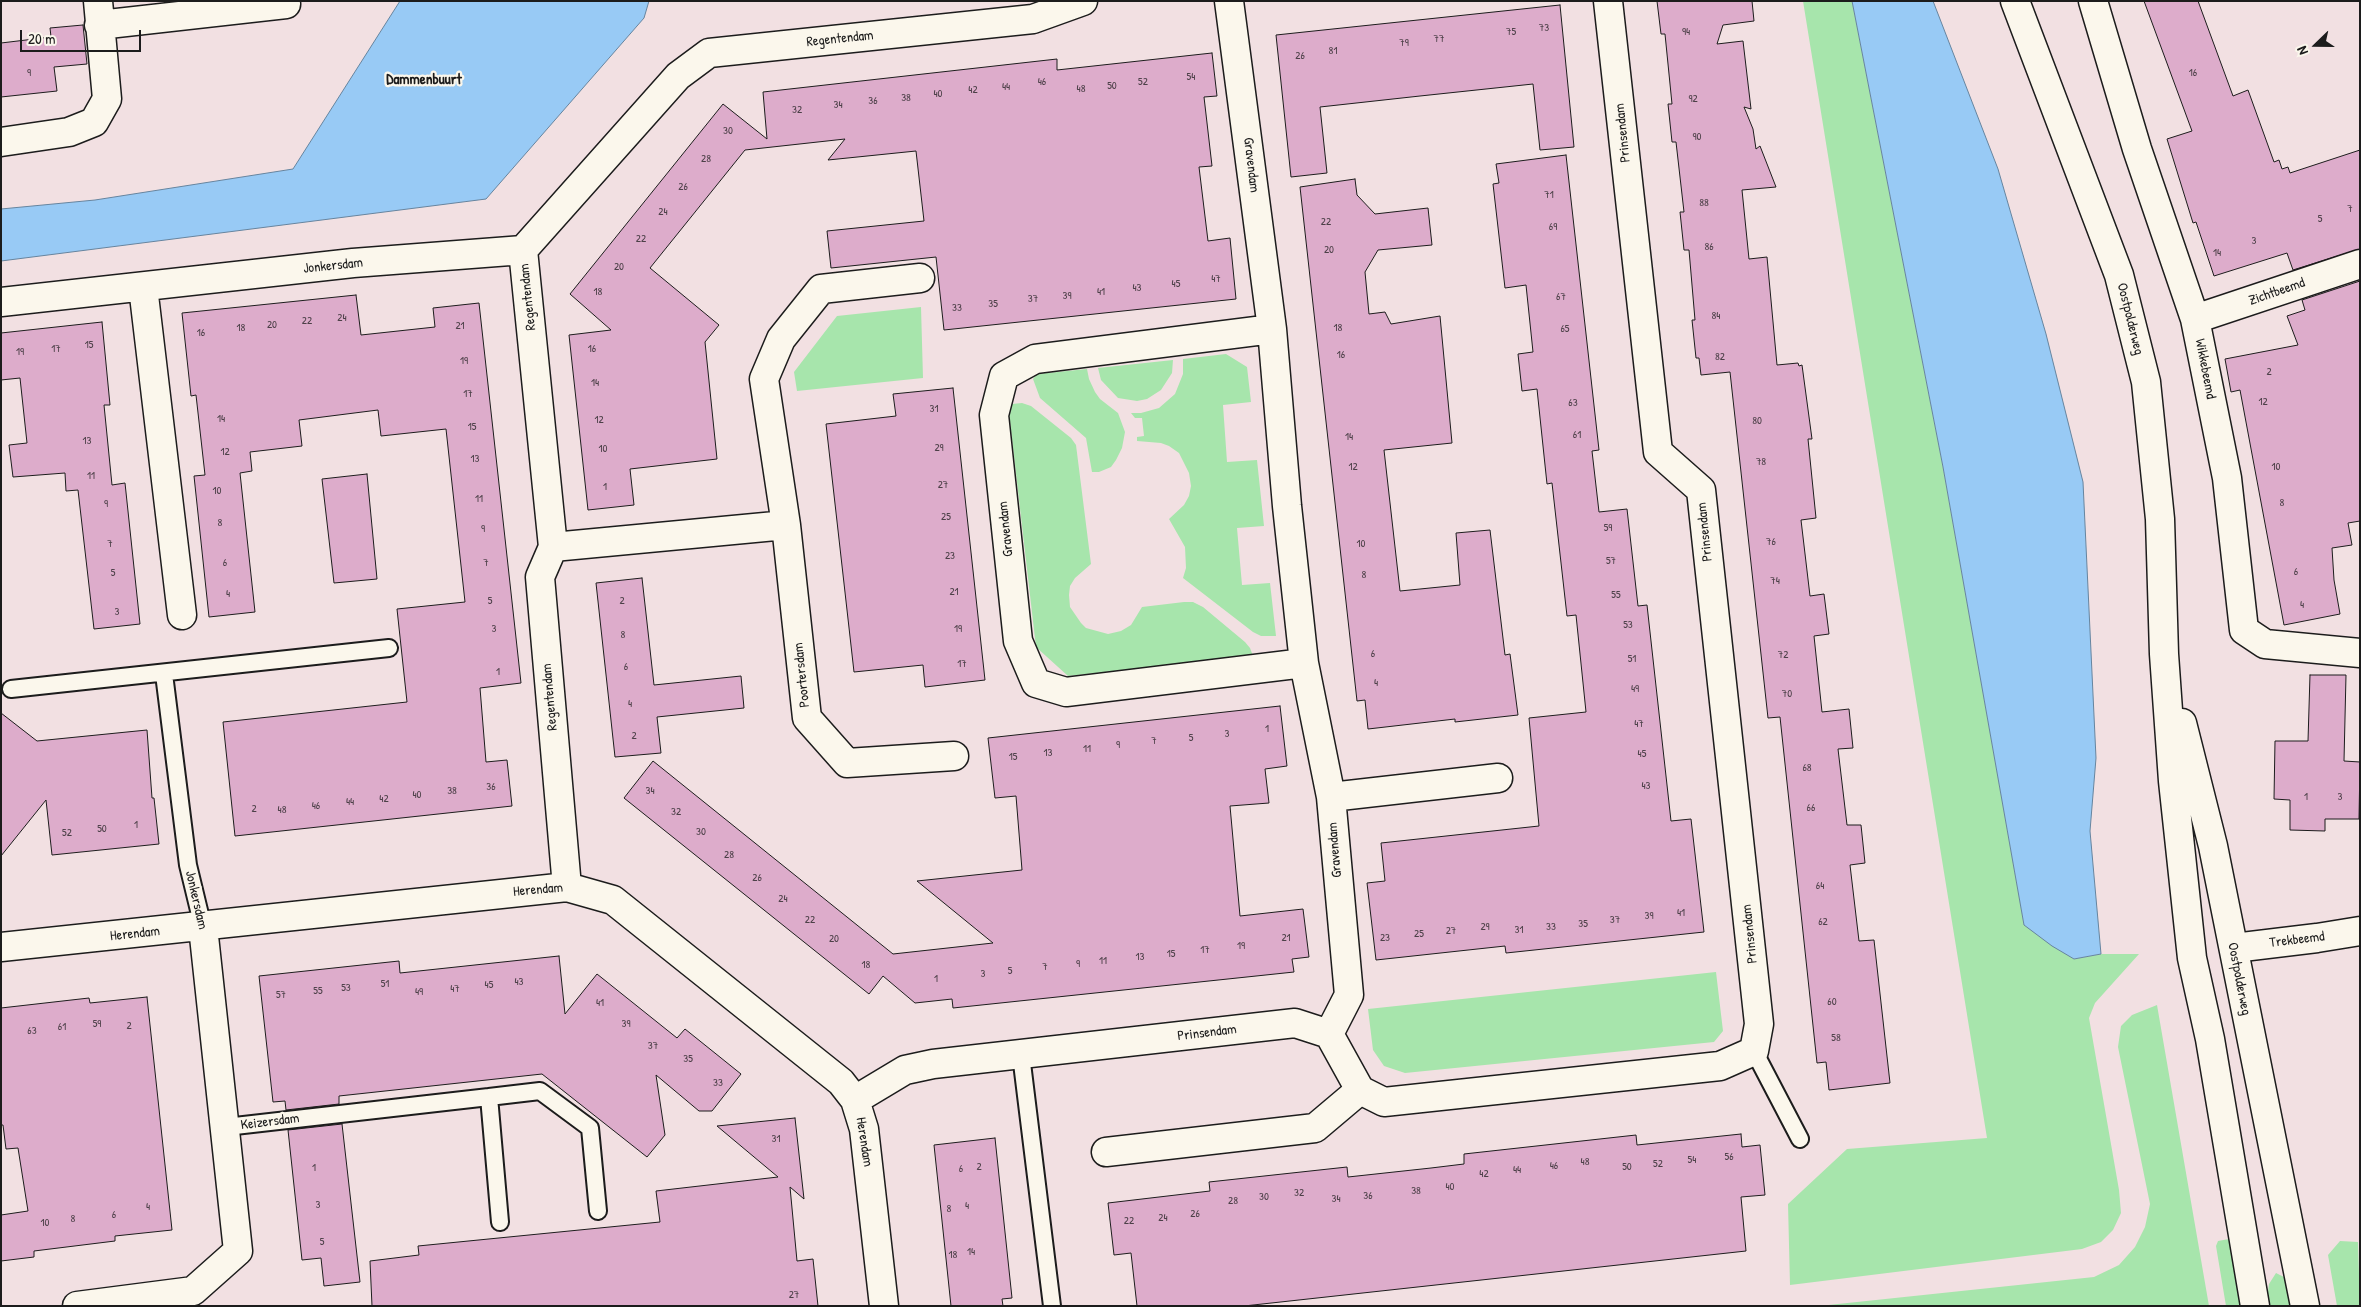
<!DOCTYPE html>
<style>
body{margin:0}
#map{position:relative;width:2361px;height:1307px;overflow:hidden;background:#f2e0e2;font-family:"Patrick Hand",sans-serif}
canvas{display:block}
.frame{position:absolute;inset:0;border:2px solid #1c1c1c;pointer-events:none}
.north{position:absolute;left:2291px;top:20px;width:50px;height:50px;-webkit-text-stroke:4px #fbf7ec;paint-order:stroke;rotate:248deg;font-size:14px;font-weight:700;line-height:20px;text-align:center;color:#1c1c1c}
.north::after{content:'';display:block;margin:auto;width:18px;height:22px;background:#1c1c1c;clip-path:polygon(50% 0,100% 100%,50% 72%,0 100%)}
.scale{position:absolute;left:20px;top:30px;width:121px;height:22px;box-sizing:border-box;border:2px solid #1c1c1c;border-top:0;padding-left:6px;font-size:15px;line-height:18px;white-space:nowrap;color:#1c1c1c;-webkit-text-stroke:4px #fbf7ec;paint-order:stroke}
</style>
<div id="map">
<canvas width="2361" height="1307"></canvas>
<div class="frame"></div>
<div class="north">N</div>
<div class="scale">20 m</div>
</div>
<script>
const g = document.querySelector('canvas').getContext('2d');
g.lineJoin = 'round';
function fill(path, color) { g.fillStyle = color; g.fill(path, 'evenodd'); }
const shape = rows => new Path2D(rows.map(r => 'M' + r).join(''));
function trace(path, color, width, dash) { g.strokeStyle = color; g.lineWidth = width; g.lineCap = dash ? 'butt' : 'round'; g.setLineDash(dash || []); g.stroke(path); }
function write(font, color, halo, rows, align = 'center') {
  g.font = font + ' "Patrick Hand",sans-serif'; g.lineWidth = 4.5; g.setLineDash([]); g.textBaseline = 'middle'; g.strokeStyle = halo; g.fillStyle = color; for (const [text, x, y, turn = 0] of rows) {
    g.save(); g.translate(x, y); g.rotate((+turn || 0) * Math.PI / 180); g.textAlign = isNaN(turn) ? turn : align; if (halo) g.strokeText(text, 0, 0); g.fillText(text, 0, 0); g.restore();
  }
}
fill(shape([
 [1803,1,1852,1,1943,467,2024,924,2074,959,2101,954,2139,954,2095,1003,2089,1018,2119,1190,2121,1213,2113,1230,2101,1242,2082,1249,1790,1285,1788,1204,1847,1149,1987,1138],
 [921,307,923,378,797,391,794,372,837,316],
 [1226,354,1247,367,1251,402,1223,405,1227,462,1257,460,1264,526,1237,528,1242,585,1270,583,1276,636,1261,636,1253,632,1183,578,1186,568,1185,547,1169,519,1184,505,1189,496,1191,486,1189,473,1179,453,1169,446,1161,443,1137,441,1137,437,1144,436,1142,418,1135,418,1131,413,1141,413,1159,408,1175,394,1183,374,1183,359],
 [1173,360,1172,373,1161,390,1147,399,1137,401,1118,398,1101,380,1098,368],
 [1087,369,1089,379,1095,392,1100,399,1118,413,1125,432,1122,448,1116,460,1111,467,1099,472,1092,472,1086,438,1040,398,1033,379,1037,374],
 [1022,403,1031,406,1071,438,1076,445,1091,564,1075,578,1070,586,1069,595,1070,607,1081,623,1086,628,1108,634,1121,631,1131,625,1142,607,1184,602,1193,602,1203,607,1245,642,1250,648,1253,656,1068,676,1036,647,1009,413,1012,404],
 [1716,972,1723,1031,1714,1042,1405,1073,1384,1066,1373,1050,1368,1009],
 [2157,1005,2209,1306,1819,1306,2094,1277,2119,1265,2135,1247,2145,1227,2150,1204,2118,1047,2121,1026,2132,1015],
 [2229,1239,2242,1306,2226,1306,2216,1246,2218,1241],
 [2340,1241,2358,1242,2360,1306,2337,1306,2328,1255],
 [2276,1273,2286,1278,2291,1306,2266,1306,2269,1284]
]), '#a7e5ac');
const water = shape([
 [400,1,649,1,644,18,486,199,1,261,1,209,95,200,293,169,400,1],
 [1852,1,1933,1,1998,169,2046,334,2083,482,2096,758,2090,831,2101,954,2074,959,2052,946,2024,925,1943,467,1852,1]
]);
fill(water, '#98caf5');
trace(water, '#66849e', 1);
const building = shape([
 [1657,1,1752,1,1754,21,1723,25,1717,44,1743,41,1751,109,1744,107,1753,129,1756,149,1760,146,1776,187,1742,190,1749,259,1767,257,1777,365,1798,363,1799,366,1802,365,1812,439,1808,439,1816,518,1801,520,1810,596,1824,594,1829,634,1814,636,1822,712,1849,709,1853,748,1838,749,1847,825,1861,825,1865,863,1850,865,1859,941,1874,940,1890,1083,1829,1090,1826,1062,1817,1063,1780,717,1768,718,1730,372,1701,375,1699,358,1696,358,1692,320,1695,320,1689,250,1684,250,1680,212,1684,212,1676,142,1672,142,1668,104,1672,104,1665,34,1661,34,1657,1],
 [2144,1,2198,1,2233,96,2248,90,2274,162,2279,160,2282,169,2288,167,2290,173,2360,150,2360,249,2293,270,2287,253,2214,276,2196,222,2193,223,2167,139,2192,131,2144,1],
 [1560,5,1574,147,1540,150,1533,84,1420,96,1320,107,1327,173,1291,177,1276,35,1560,5],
 [83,25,87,64,54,67,57,91,1,97,1,43,51,37,50,28,83,25],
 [1212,53,1217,96,1204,97,1212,166,1199,167,1208,241,1230,238,1236,299,944,330,936,257,831,268,827,231,924,221,916,151,828,160,845,139,745,150,650,268,719,325,705,342,717,459,630,469,634,505,588,510,569,335,611,330,570,294,723,104,767,139,763,92,1057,59,1057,70,1212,53],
 [1566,155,1599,450,1592,451,1599,512,1627,509,1638,606,1647,605,1671,821,1691,819,1704,932,1506,953,1505,946,1376,960,1367,883,1385,881,1381,843,1539,826,1529,718,1586,712,1576,615,1567,616,1552,483,1547,484,1537,389,1522,391,1518,354,1533,352,1526,285,1505,288,1493,184,1499,183,1496,164,1566,155],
 [1355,179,1357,195,1375,214,1428,208,1432,245,1378,250,1365,272,1369,314,1385,312,1391,324,1440,316,1452,443,1384,450,1400,591,1460,585,1456,533,1490,530,1505,655,1510,654,1518,715,1455,722,1455,719,1368,729,1365,700,1357,701,1300,187,1355,179],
 [2360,281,2360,521,2348,523,2352,545,2332,548,2334,580,2340,614,2284,625,2240,390,2231,392,2225,359,2298,345,2287,316,2305,310,2302,300,2360,281],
 [356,295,361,335,435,327,433,308,479,303,521,683,480,688,486,762,507,760,512,806,235,836,223,722,407,702,397,609,465,602,446,429,381,436,378,410,299,420,302,446,250,452,252,471,240,473,255,612,209,617,194,476,205,475,196,395,191,396,182,313,356,295],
 [102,322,110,405,104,405,112,485,125,483,140,624,94,629,78,490,66,491,65,473,13,477,9,445,27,443,20,378,1,380,1,333,102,322],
 [953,388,985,680,925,687,923,665,854,672,826,424,896,416,893,394,953,388],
 [367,474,377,579,334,583,322,479,367,474],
 [642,578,654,685,741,676,744,708,657,717,661,753,615,757,596,583,642,578],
 [2310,675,2346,675,2344,761,2360,762,2359,819,2325,819,2325,831,2290,830,2290,800,2274,799,2275,741,2308,741,2310,675],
 [1280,706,1287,766,1265,769,1269,803,1230,806,1240,916,1303,909,1309,957,1292,959,1294,972,953,1008,952,999,915,1003,883,976,869,994,624,798,653,761,893,954,993,943,917,881,1022,870,1016,796,995,798,988,738,1280,706],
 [1,713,37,741,147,730,152,798,154,798,159,844,52,855,46,800,1,856,1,713],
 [559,956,565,1014,597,974,677,1038,685,1029,741,1074,712,1111,699,1111,656,1075,665,1135,647,1157,542,1074,339,1096,339,1104,286,1110,285,1101,273,1102,259,976,399,961,400,973,559,956],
 [147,997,172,1230,115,1236,115,1241,34,1251,34,1257,1,1261,1,1215,28,1211,18,1148,6,1149,3,1125,1,1125,1,1008,89,998,90,1003,147,997],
 [795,1118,804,1199,790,1187,797,1261,813,1259,818,1306,372,1306,370,1261,419,1255,418,1246,660,1222,656,1191,778,1177,717,1126,795,1118],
 [342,1124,360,1282,324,1286,321,1258,302,1260,288,1130,342,1124],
 [1741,1134,1742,1147,1760,1145,1765,1195,1741,1197,1746,1251,1244,1306,1137,1306,1131,1253,1114,1255,1108,1203,1210,1191,1209,1182,1347,1167,1348,1177,1431,1168,1464,1164,1464,1154,1636,1135,1637,1145,1741,1134],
 [995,1138,1012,1298,1002,1299,1003,1306,951,1306,934,1145,995,1138]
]);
fill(building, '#ddaccb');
trace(building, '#1c1c1c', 1);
const lane = shape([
 [164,674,188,865,203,927],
 [11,689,389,648],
 [1754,1051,1800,1139],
 [1021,1055,1052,1306],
 [489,1097,540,1091,590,1128,598,1211],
 [226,1127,489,1097,500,1222]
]);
const street = shape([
 [1229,1,1272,329,1287,506,1304,663,1331,797,1349,995,1329,1034],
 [2093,1,2137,149,2195,319,2227,478,2244,630,2265,644,2360,653],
 [99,25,286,4],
 [1,142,69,132,94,122,107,99,98,1],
 [920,278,821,289,781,339,764,379,786,525,807,718,847,763,954,756],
 [143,287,182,615],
 [1,302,353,263,523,250],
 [2195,319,2360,264],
 [1272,329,1035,359,1004,376,994,415,1018,641,1036,683,1066,692,1304,663],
 [553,547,786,525],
 [1331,797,1498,778],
 [567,887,540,577,553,547,523,250,678,76,709,53,1033,19,1083,1],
 [1,947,567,887,613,900,841,1082,855,1100,864,1129,884,1306],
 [2234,948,2317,938,2360,931],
 [855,1100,905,1070,933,1064,1295,1023,1329,1034,1360,1090,1384,1102,1720,1066,1754,1051,1759,1024,1701,490,1658,452,1608,1],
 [1106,1152,1315,1128,1360,1090],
 [77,1306,193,1291,238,1251,203,927]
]);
const secondary = shape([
 [2015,1,2119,275,2146,382,2160,519,2164,654,2173,781,2192,958,2210,1039,2255,1306],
 [2182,723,2213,846,2305,1306]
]);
trace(lane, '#1c1c1c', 20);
trace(street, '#1c1c1c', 31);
trace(secondary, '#1c1c1c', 31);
trace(lane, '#fbf7ec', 16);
trace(street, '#fbf7ec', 28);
trace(secondary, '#fbf7ec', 28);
write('11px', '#4c4048', null, [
 ["73",1544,28],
 ["75",1511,32],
 ["94",1686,32],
 ["77",1439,39],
 ["79",1404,43],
 ["81",1333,51],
 ["26",1300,56],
 ["9",29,73],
 ["16",2193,73],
 ["54",1191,77],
 ["46",1042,82],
 ["52",1143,82],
 ["50",1112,86],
 ["44",1006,87],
 ["48",1081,89],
 ["42",973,90],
 ["40",938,94],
 ["38",906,98],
 ["92",1693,99],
 ["36",873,101],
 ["34",838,105],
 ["32",797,110],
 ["30",728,131],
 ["90",1697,137],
 ["28",706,159],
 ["26",683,187],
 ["71",1549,195],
 ["88",1704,203],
 ["7",2350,209],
 ["24",663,212],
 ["5",2320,219],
 ["22",1326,222],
 ["69",1553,227],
 ["22",641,239],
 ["3",2254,241],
 ["86",1709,247],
 ["20",1329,250],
 ["14",2217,253],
 ["20",619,267],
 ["47",1216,279],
 ["45",1176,284],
 ["43",1137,288],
 ["18",598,292],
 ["41",1101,292],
 ["39",1067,296],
 ["67",1561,297],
 ["37",1033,299],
 ["35",993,304],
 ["33",957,308],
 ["84",1716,316],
 ["24",342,318],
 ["22",307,321],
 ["20",272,325],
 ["21",460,326],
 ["18",241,328],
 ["18",1338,328],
 ["65",1565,329],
 ["16",201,333],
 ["15",89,345],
 ["17",56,349],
 ["16",592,349],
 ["19",20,352],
 ["16",1341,355],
 ["82",1720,357],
 ["19",464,361],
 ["2",2269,372],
 ["14",595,383],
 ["17",468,394],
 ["12",2263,402],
 ["63",1573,403],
 ["31",934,409],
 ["14",221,419],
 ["12",599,420],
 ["80",1757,421],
 ["15",472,427],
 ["61",1577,435],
 ["14",1349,437],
 ["13",87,441],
 ["29",939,448],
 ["10",603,449],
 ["12",225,452],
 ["13",475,459],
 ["78",1761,462],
 ["12",1353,467],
 ["10",2276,467],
 ["11",91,476],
 ["27",943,485],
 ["1",605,487],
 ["10",217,491],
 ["11",479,499],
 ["8",2282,503],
 ["9",106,504],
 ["25",946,517],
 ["8",220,523],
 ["59",1608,528],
 ["9",483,529],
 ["76",1771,542],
 ["7",110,544],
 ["10",1361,544],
 ["23",950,556],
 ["57",1611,561],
 ["6",225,563],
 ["7",486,563],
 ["6",2296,572],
 ["5",113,573],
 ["8",1364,575],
 ["74",1775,581],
 ["21",954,592],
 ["4",228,594],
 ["55",1616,595],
 ["5",490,601],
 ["2",622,601],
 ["4",2302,605],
 ["3",117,612],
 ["53",1628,625],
 ["3",494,629],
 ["19",958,629],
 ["8",623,635],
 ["6",1373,654],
 ["72",1783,655],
 ["51",1632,659],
 ["17",962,664],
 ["6",626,667],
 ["1",498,672],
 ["4",1376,683],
 ["49",1635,689],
 ["70",1787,694],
 ["4",630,704],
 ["47",1639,724],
 ["1",1267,729],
 ["3",1227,734],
 ["2",634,736],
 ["5",1191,738],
 ["7",1154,741],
 ["9",1118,745],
 ["11",1087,749],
 ["13",1048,753],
 ["45",1642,754],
 ["15",1013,757],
 ["68",1807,768],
 ["43",1646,786],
 ["36",491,787],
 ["38",452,791],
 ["34",650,791],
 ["40",417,795],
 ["1",2306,797],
 ["3",2340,797],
 ["42",384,799],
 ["44",350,802],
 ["46",316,806],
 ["66",1811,808],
 ["2",254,809],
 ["48",282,810],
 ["32",676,812],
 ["1",136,825],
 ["50",102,829],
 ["30",701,832],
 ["52",67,833],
 ["28",729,855],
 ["26",757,878],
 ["64",1820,886],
 ["24",783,899],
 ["41",1681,913],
 ["39",1649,916],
 ["22",810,920],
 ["37",1615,920],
 ["62",1823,922],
 ["35",1583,924],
 ["29",1485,927],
 ["33",1551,927],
 ["31",1519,930],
 ["27",1451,931],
 ["25",1419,934],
 ["21",1286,938],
 ["23",1385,938],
 ["20",834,939],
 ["19",1241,946],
 ["17",1205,950],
 ["15",1171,954],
 ["13",1140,957],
 ["11",1103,961],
 ["9",1078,964],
 ["18",866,965],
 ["7",1045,967],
 ["5",1010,971],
 ["3",983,974],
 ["1",936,979],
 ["43",519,982],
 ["51",385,984],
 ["45",489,985],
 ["53",346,988],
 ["47",455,989],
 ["55",318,991],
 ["49",419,992],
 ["57",281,995],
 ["60",1832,1002],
 ["41",600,1003],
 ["59",97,1024],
 ["39",626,1024],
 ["2",129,1026],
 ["61",62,1027],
 ["63",32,1031],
 ["58",1836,1038],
 ["37",653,1046],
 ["35",688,1059],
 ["33",718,1083],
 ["31",776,1139],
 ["56",1729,1157],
 ["54",1692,1160],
 ["48",1585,1162],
 ["52",1658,1164],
 ["46",1554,1166],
 ["2",979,1167],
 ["50",1627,1167],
 ["1",314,1168],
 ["6",961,1169],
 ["44",1517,1170],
 ["42",1484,1174],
 ["40",1450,1187],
 ["38",1416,1191],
 ["32",1299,1193],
 ["36",1368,1196],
 ["30",1264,1197],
 ["34",1336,1199],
 ["28",1233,1201],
 ["3",318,1205],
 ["4",967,1206],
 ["4",148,1207],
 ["8",949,1209],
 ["26",1195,1214],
 ["6",114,1215],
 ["24",1163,1218],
 ["8",73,1219],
 ["22",1129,1221],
 ["10",45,1223],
 ["5",322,1242],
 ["14",971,1252],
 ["18",953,1255],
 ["27",794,1295]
]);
write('14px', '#1c1c1c', '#fbf7ec', [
 ["Regentendam",840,39,-6],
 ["Prinsendam",1623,133,-96],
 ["Gravendam",1251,165,83],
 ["Jonkersdam",333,266,-6],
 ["Zichtbeemd",2277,292,-19],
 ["Regentendam",528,297,-96],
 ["Oostpolderweg",2130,319,76],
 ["Wikkebeemd",2205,369,79],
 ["Gravendam",1006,529,-96],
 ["Prinsendam",1705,532,-96],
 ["Poortersdam",802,675,-96],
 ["Regentendam",550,697,-95],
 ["Gravendam",1335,850,-95],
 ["Herendam",538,890,-5],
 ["Jonkersdam",196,900,77],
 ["Herendam",135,934,-6],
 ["Prinsendam",1750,934,-96],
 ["Trekbeemd",2297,940,-7],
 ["Oostpolderweg",2239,979,79],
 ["Prinsendam",1207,1033,-7],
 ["Keizersdam",270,1122,-7],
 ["Herendam",864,1142,81]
]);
write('bold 15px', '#1c1c1c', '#fbf7ec', [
 ["Dammenbuurt",424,80]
]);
</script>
